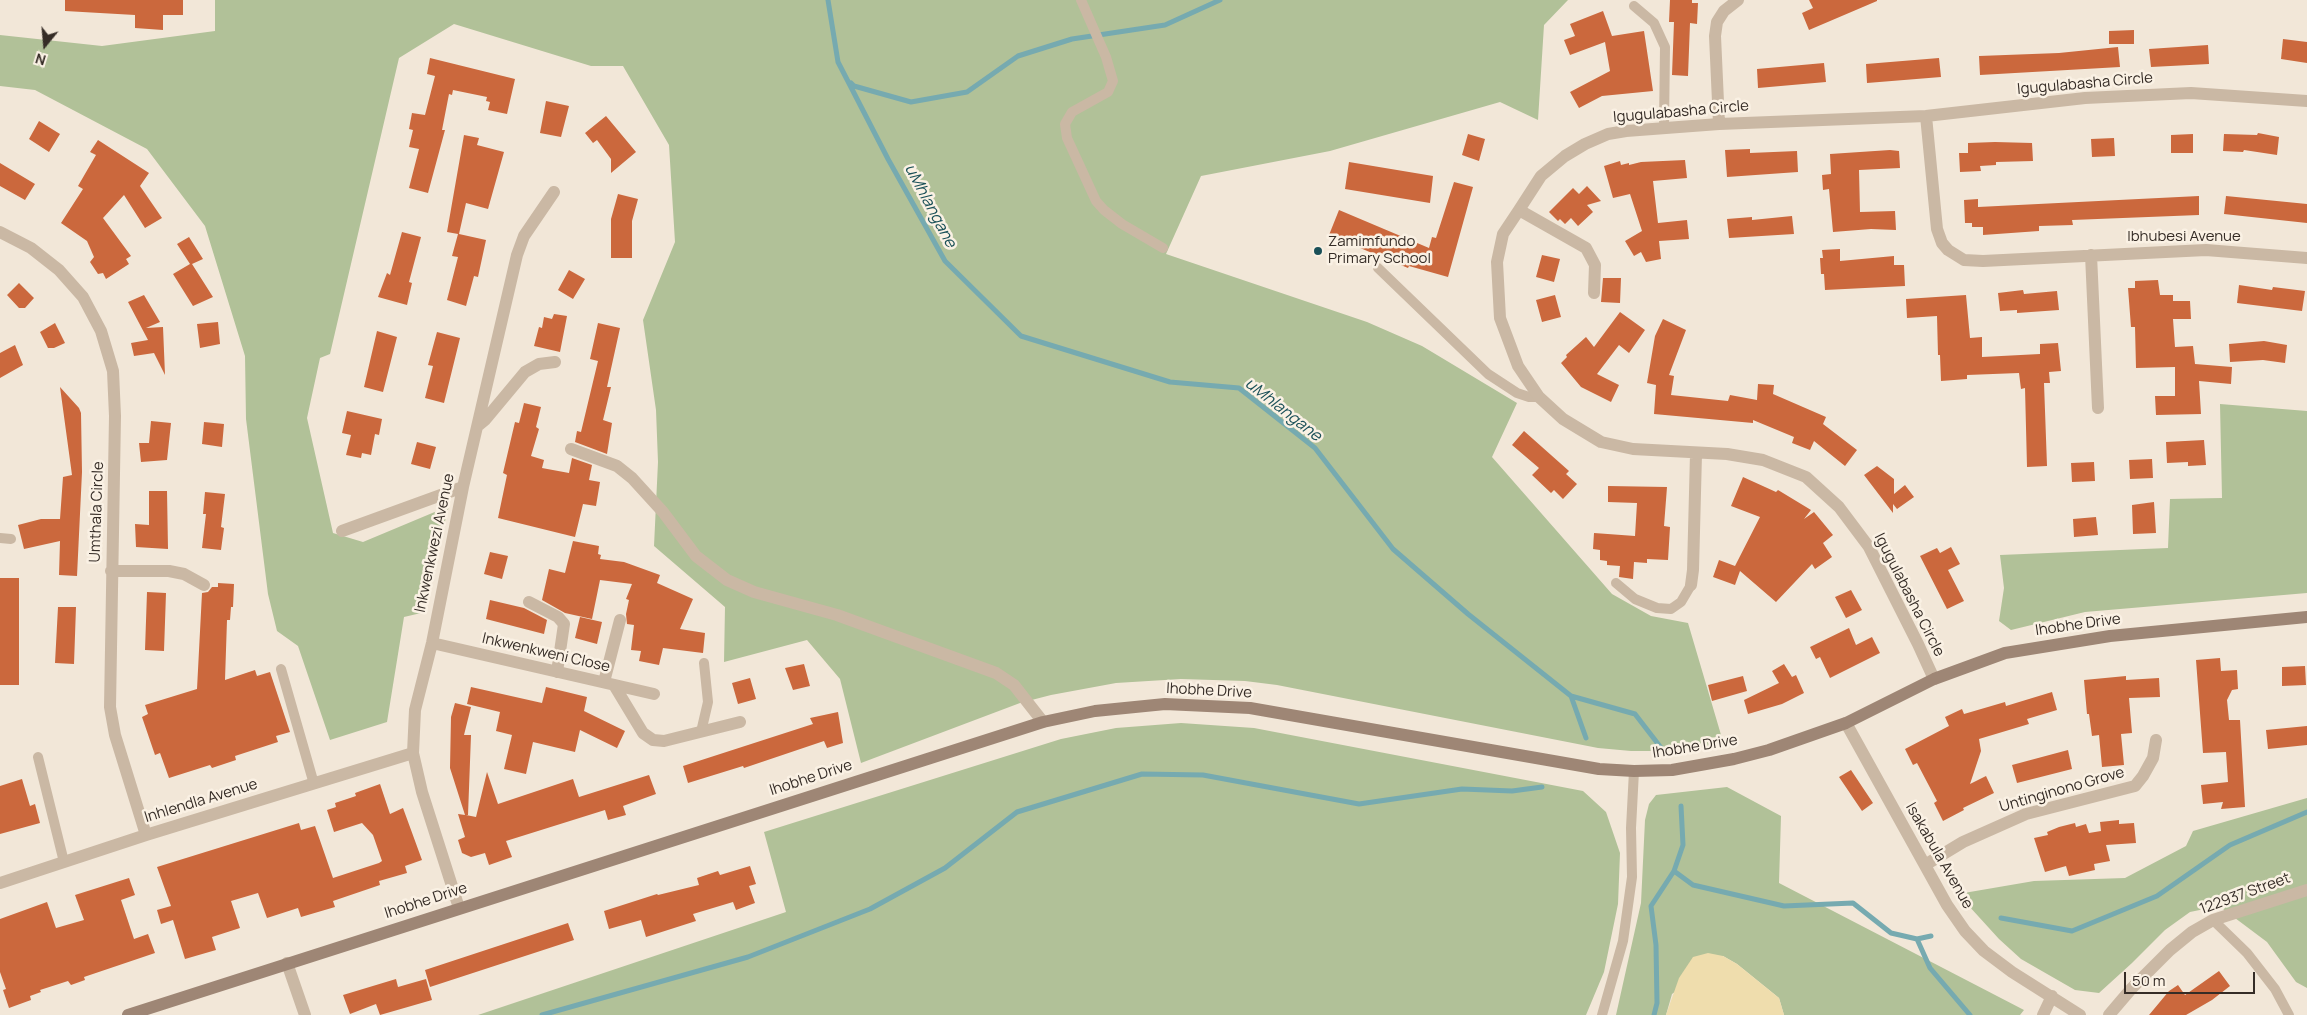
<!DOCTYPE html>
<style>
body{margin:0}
#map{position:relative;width:2307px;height:1015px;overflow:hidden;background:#f2e7d8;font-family:Manrope,sans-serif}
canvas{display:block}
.north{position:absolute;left:20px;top:20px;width:50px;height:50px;-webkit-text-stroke:4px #faf1e4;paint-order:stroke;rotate:197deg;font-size:14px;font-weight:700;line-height:20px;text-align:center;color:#352c26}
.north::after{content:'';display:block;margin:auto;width:18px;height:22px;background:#352c26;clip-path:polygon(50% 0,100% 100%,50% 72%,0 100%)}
.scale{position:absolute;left:2124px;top:972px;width:131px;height:22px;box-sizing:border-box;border:2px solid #352c26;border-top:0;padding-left:6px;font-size:15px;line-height:18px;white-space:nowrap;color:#352c26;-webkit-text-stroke:4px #faf1e4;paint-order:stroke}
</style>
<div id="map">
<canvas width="2307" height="1015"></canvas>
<div class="north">N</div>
<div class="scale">50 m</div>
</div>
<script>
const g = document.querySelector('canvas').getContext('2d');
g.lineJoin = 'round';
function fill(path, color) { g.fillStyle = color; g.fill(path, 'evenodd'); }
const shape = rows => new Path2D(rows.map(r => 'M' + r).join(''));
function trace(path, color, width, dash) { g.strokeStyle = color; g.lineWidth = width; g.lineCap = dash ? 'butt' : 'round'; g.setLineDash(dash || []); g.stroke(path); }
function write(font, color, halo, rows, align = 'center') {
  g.font = font + ' Manrope,sans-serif'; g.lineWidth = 5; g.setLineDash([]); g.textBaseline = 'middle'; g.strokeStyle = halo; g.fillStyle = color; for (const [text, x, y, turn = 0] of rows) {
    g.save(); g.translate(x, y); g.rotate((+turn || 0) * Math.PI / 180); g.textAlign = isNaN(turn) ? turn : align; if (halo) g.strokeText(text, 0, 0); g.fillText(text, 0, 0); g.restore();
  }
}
fill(shape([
 [215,0,1568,0,1544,25,1538,120,1500,102,1330,151,1201,176,1166,254,1367,322,1422,346,1517,403,1492,457,1612,594,1651,616,1688,623,1724,745,1671,751,1631,751,1598,748,1277,685,1245,681,1181,679,1116,683,1051,695,1020,703,861,763,840,679,807,640,724,662,725,607,654,546,658,462,656,410,643,320,675,242,669,145,623,66,591,66,454,24,399,58,330,354,320,358,307,418,333,533,363,542,449,506,421,613,404,617,387,722,330,740,298,646,277,631,268,594,246,419,245,356,205,226,147,149,35,90,0,86,0,35,102,46,215,31],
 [2220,404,2307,411,2307,593,2085,612,2011,630,1999,621,2004,588,2000,555,2168,548,2170,499,2222,498],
 [1181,723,1254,728,1583,791,1606,812,1620,853,1618,904,1604,972,1586,1015,478,1015,786,912,764,832,1061,739,1116,728],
 [1727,787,1781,816,1779,883,2024,1010,2020,1015,1784,1015,1779,998,1737,964,1723,956,1672,994,1666,1015,1616,1015,1641,903,1645,820,1649,804,1656,795],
 [2307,798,2307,988,2296,982,2267,942,2219,906,2190,912,2165,930,2132,963,2099,993,2075,990,2021,959,1999,939,1958,894,2034,881,2125,878,2186,846,2193,831]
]), '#b1c198');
fill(shape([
 [1708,953,1723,956,1737,964,1779,998,1784,1015,1666,1015,1679,978,1693,957]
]), '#efddad');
trace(shape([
 [828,0,838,62,888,159,945,261,1021,336,1170,382,1239,388,1315,448,1393,549,1468,614,1571,696,1635,714,1662,749],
 [851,83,854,86,911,102,967,92,1018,56,1072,39,1165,25,1220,0],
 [1571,696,1586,738],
 [1674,871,1693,885,1784,906,1853,903,1891,933,1917,939,1931,936],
 [2001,918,2072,931,2157,896,2230,845,2307,812],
 [1917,939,1930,968,1970,1015],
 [542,1015,748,957,870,909,945,868,1017,812,1142,774,1203,775,1359,804,1462,789,1512,791,1542,787],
 [1654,1015,1657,1003,1656,945,1651,906,1674,871,1683,845,1681,806]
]), '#76aab0', 5);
fill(shape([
 [65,0,183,0,183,15,163,15,163,30,135,28,135,15,65,11],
 [1670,0,1692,0,1692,3,1698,3,1697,24,1690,23,1688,76,1672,75,1674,22,1669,22],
 [1809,0,1877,0,1877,1,1809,30,1802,13,1813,8],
 [1603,11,1612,36,1644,31,1653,91,1602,96,1579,108,1570,92,1610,71,1605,42,1570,55,1564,40,1575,36,1570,24],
 [2134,30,2134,44,2109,44,2109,31],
 [2283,39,2307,42,2307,63,2281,59],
 [2208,45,2209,64,2151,67,2149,49],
 [2118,47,2120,67,1980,75,1979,56,2059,53],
 [430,58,515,79,507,114,488,110,490,102,486,101,487,97,453,90,452,95,449,94,442,130,445,130,428,193,409,188,419,149,409,147,413,130,409,129,412,113,425,115,435,76,427,74],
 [1939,58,1941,77,1867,83,1866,64],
 [1824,63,1826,82,1758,88,1757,69],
 [546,101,569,106,561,137,540,133],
 [606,116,636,152,611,173,611,159,597,140,593,143,585,133],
 [39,121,60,134,49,152,29,139],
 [2258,133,2279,137,2277,155,2244,150,2243,152,2223,151,2224,134,2257,135],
 [1468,134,1485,139,1479,161,1462,155],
 [2193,134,2193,153,2171,153,2171,135],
 [464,135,479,138,477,145,504,152,488,209,466,203,459,234,486,240,478,277,474,276,466,306,447,300,458,257,452,256,458,234,447,232],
 [2114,138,2115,156,2092,157,2091,139],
 [98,140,149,173,140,186,162,218,145,228,124,195,103,218,131,256,126,259,129,264,106,279,103,273,98,274,90,262,94,257,87,241,61,223,83,189,78,186,96,155,90,152],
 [1995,142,2032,143,2033,161,1996,162,1996,165,1980,166,1981,171,1960,172,1959,153,1968,153,1968,143],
 [1750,149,1750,153,1797,151,1798,172,1727,177,1725,150],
 [1890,150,1899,151,1900,168,1859,170,1860,212,1895,211,1896,230,1871,229,1833,232,1829,189,1823,190,1822,175,1831,174,1830,154],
 [1685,160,1687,178,1653,181,1658,223,1687,220,1689,239,1659,241,1661,259,1646,262,1641,252,1634,256,1625,241,1642,231,1630,194,1613,198,1604,166,1620,161,1621,165,1629,163,1629,165,1641,162],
 [1349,162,1433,176,1430,203,1345,189],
 [0,163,35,184,25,200,0,186],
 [1454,182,1473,187,1448,277,1409,266,1408,268,1329,235,1339,210,1429,248,1432,237,1436,238],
 [1587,186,1601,201,1587,205,1593,212,1578,226,1571,218,1565,224,1560,219,1558,221,1549,212,1573,188,1579,194],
 [618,194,638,199,632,221,632,258,611,258,611,219],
 [2199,196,2199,215,2072,220,2073,225,2039,226,2039,231,1983,235,1983,227,1972,227,1972,223,1965,223,1964,200,1978,199,1978,207],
 [2226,196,2307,204,2307,223,2224,214],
 [1792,216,1794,234,1729,238,1727,219,1752,217,1752,220],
 [402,232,421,237,409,282,412,283,407,305,378,297,387,273,390,275],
 [189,237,203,259,192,264,213,297,193,306,173,274,190,264,177,244],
 [1840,249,1840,261,1894,256,1894,265,1904,265,1905,286,1825,290,1824,274,1821,274,1820,258,1823,258,1822,250],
 [1542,255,1560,259,1554,282,1536,277],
 [569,270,585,279,573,299,558,290],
 [1603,278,1621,278,1620,303,1601,302],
 [2158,280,2160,295,2173,295,2173,301,2190,301,2191,319,2173,319,2175,347,2193,346,2195,364,2232,367,2231,384,2199,381,2201,414,2156,415,2155,396,2175,396,2175,367,2136,368,2135,327,2131,327,2128,288,2135,288,2135,281],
 [19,283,34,298,25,308,19,308,7,295],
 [2239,285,2272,290,2273,287,2305,291,2302,311,2237,303],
 [2023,290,2024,294,2057,291,2059,310,2017,313,2017,310,2000,311,1998,293],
 [144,295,160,322,146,328,163,327,165,375,154,353,134,356,131,343,148,340,128,302],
 [1555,295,1561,317,1542,322,1536,300],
 [1966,295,1970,338,1982,337,1982,357,2040,354,2040,344,2058,343,2061,371,2049,372,2050,383,2044,383,2047,466,2027,467,2025,388,2021,389,2019,373,1967,375,1967,379,1941,381,1940,355,1938,355,1937,316,1907,318,1906,299],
 [1620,312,1645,330,1629,353,1619,345,1597,374,1619,385,1611,402,1581,387,1561,363,1567,357,1566,355,1586,337,1594,347],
 [554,314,567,316,560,352,534,346,539,327,542,328,544,317,552,319],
 [1663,319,1686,330,1669,375,1674,376,1671,395,1728,401,1730,395,1757,400,1758,384,1774,385,1773,394,1826,417,1823,424,1857,450,1845,466,1814,441,1810,450,1792,443,1794,437,1753,420,1753,423,1654,414,1656,385,1647,383,1655,336],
 [218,322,220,344,200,348,197,324],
 [55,323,65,343,54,348,48,348,40,332],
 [598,323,620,328,607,387,611,387,603,420,612,423,607,454,575,442,577,431,581,432,598,361,590,359],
 [377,331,397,337,383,392,364,387],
 [437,332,460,338,444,403,425,398,433,366,428,365],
 [2264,341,2287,345,2285,363,2263,360,2230,362,2229,344],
 [15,345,23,365,0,378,0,353],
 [60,387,79,408,81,413,82,472,77,576,59,575,60,541,24,549,18,525,41,519,60,519,63,477,72,475],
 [524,403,541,407,536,427,539,429,531,456,544,460,542,468,569,473,572,458,592,465,589,480,600,482,596,506,583,504,575,537,498,518,507,475,503,473,515,422,519,423],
 [347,411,382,419,379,435,375,434,371,455,362,453,361,458,346,455,351,435,342,433],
 [151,421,171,423,167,460,141,462,139,443,149,443],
 [204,422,224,424,222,447,202,444],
 [1524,431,1569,471,1566,474,1577,484,1563,499,1554,490,1551,493,1532,475,1539,468,1512,445],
 [2204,440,2206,465,2188,466,2188,462,2167,463,2166,442],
 [417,442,436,447,430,469,411,464],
 [2152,459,2153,478,2130,479,2129,460],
 [2094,462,2095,481,2072,482,2071,463],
 [1877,466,1894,479,1894,494,1905,485,1914,497,1897,509,1893,504,1893,513,1864,475],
 [1743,477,1776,492,1778,490,1811,510,1804,519,1814,512,1833,535,1823,543,1832,557,1815,569,1812,564,1776,602,1740,571,1735,585,1713,577,1719,560,1735,566,1760,517,1731,506],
 [1608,486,1667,487,1664,526,1670,527,1668,560,1647,559,1647,563,1634,562,1633,579,1619,577,1620,566,1607,565,1607,561,1600,560,1600,550,1593,549,1594,533,1635,536,1637,503,1608,502],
 [149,491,167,491,168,549,136,547,135,524,149,525],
 [205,492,225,494,221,527,224,528,221,550,202,548,206,514,203,514],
 [2154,502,2156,533,2133,534,2132,505],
 [2096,517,2098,535,2074,537,2073,519],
 [573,541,599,546,598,554,601,555,600,559,624,562,660,575,657,583,693,599,680,629,705,633,703,653,663,648,659,665,639,661,641,651,631,650,634,625,627,624,626,614,629,600,626,599,632,584,600,580,592,619,565,613,542,600,549,569,565,573],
 [1951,547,1960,564,1948,570,1964,601,1947,609,1920,556,1937,548,1940,553],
 [490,552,508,556,502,579,484,574],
 [0,578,19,578,19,685,0,685],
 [218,583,234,584,233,607,231,607,230,620,227,620,225,680,255,670,257,676,270,672,290,732,276,736,278,742,235,756,236,760,212,768,210,765,169,778,160,753,155,755,142,717,148,714,145,705,197,689,202,593,208,592,212,587,218,587],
 [1851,590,1862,610,1846,618,1835,597],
 [147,592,166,593,164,651,145,650],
 [490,600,524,608,547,620,544,634,486,619],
 [58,607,76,607,74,664,55,663],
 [580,617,602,622,597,644,575,638],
 [1849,628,1856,645,1872,637,1880,653,1830,678,1820,657,1816,659,1810,647],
 [2220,658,2221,671,2237,670,2238,689,2232,690,2227,700,2229,720,2240,720,2245,807,2221,809,2223,802,2203,804,2201,785,2228,782,2226,752,2203,753,2196,660],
 [804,664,810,686,793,690,785,668],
 [1784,664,1792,677,1796,675,1804,693,1782,704,1748,714,1744,700,1779,683,1772,671],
 [2305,666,2306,685,2282,686,2282,667],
 [1743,676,1747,691,1712,701,1708,685],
 [2126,676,2126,680,2159,678,2160,697,2129,698,2132,733,2121,734,2124,765,2102,767,2099,735,2092,736,2089,714,2087,714,2084,680],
 [750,678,756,699,738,704,732,683],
 [471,687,542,703,546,687,587,697,584,711,625,731,617,748,580,730,575,752,533,742,526,774,504,769,512,735,496,731,500,712,467,704],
 [2052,692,2057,710,2027,719,2029,724,1979,739,1981,751,1970,784,1986,776,1994,793,1963,808,1964,810,1943,821,1934,803,1937,801,1917,763,1913,765,1905,749,1949,726,1945,717,1962,709,1964,714,2005,702,2006,706],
 [455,703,471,707,464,735,471,735,468,815,466,815,476,817,487,772,498,804,573,779,579,797,649,775,656,794,623,806,626,815,608,820,605,810,506,841,512,857,489,865,485,853,471,857,462,853,458,840,465,837,458,814,465,815,450,768,451,717],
 [838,712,843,743,827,748,824,741,744,768,743,766,688,783,683,766,813,724,810,718],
 [2307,726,2307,745,2268,749,2266,730],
 [2068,750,2072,769,2017,783,2012,765],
 [1851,770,1873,803,1862,811,1839,777],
 [22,779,30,806,35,804,40,823,0,834,0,786],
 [380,784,390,814,403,808,422,860,405,866,407,873,379,881,380,885,333,901,335,907,301,917,298,908,267,918,258,893,231,901,240,928,212,937,216,950,185,959,173,920,161,924,157,910,171,906,157,867,299,823,301,830,315,826,333,878,379,863,382,861,373,835,362,823,334,832,327,810,336,807,335,803,356,796,355,793],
 [2119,820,2119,824,2134,823,2136,843,2106,845,2110,861,2094,864,2095,870,2069,876,2066,866,2045,872,2034,838,2048,835,2047,832,2059,827,2075,823,2076,827,2086,824,2089,833,2101,831,2100,822],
 [750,866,756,884,749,886,755,903,736,910,733,902,693,914,696,921,646,937,641,920,609,929,604,911,657,894,658,895,699,885,697,878,718,871,720,875],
 [129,878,135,895,121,900,134,939,148,934,155,953,84,977,85,980,71,985,68,981,40,990,41,992,30,996,31,1000,9,1008,3,990,6,989,0,972,0,919,47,902,56,928,84,920,75,895],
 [568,923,574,940,430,987,425,970],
 [2219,971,2230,986,2212,1000,2186,1015,2149,1015,2169,991,2178,985,2185,995],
 [396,979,398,987,426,979,432,1000,380,1015,376,1004,350,1014,343,995]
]), '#cb683d');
trace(shape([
 [1081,0,1106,57,1113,81,1108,92,1072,112,1065,124,1067,138,1096,201,1104,210,1122,224,1163,248],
 [1634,6,1654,23,1665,47,1664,127],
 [1378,268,1488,374,1517,393,1529,397,1539,397],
 [0,538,11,539],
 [1616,583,1635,599,1657,608,1671,609,1681,602,1691,585],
 [281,669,314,784],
 [701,732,708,702,704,663],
 [38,757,64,862],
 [2213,920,2247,953,2275,989,2289,1015],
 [1602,1015,1623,941,1632,877,1631,828,1634,771]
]), '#cab8a4', 10);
trace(shape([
 [1926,116,1937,229,1942,243,1948,250,1964,260,1983,261,2206,250,2307,258],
 [1719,124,1715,36,1717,22,1724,11,1738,0],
 [1519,210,1586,248,1595,265,1594,293],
 [0,232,31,248,59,270,83,297,101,331,113,371,115,416,110,707,115,735,146,835],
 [2091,255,2098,408],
 [479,425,485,420,525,372,539,364,555,362],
 [571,449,617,466,632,478,663,512,696,556,727,580,754,592,837,615,996,673,1014,685,1043,722],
 [342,531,463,487],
 [111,571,169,571,184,574,204,585],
 [1691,585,1693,570,1696,454],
 [529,602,558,617,564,624,557,672],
 [432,643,654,694],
 [1934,679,1918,644,1869,547,1839,507,1806,477,1763,460,1727,454,1633,449,1601,442,1563,419,1539,397,1518,366,1500,318,1497,262,1503,234,1519,210,1541,176,1565,156,1585,144,1608,134,1626,131,1719,124,1926,116,2085,98,2191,93,2307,101],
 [604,682,620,620],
 [614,685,643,733,653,740,664,741,740,722],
 [1846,723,1947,905,1965,931,1984,951,2012,972,2080,1015],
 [1925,865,1963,842,2026,814,2135,786,2143,776,2153,758,2156,740],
 [0,883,146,835,413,753],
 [459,908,422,792,413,753,415,710,432,643,463,487,517,255,524,236,554,192],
 [287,963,305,1015],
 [2043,1015,2052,996],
 [2109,1015,2132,988,2170,950,2192,932,2213,920,2307,890]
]), '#cab8a4', 12);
trace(shape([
 [128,1015,1043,722,1095,711,1165,704,1250,708,1599,769,1634,771,1672,770,1734,759,1769,750,1846,723,1934,679,2005,653,2110,636,2307,617]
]), '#9e8675', 12);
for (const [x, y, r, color] of [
 [1318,251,5,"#1a5058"]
]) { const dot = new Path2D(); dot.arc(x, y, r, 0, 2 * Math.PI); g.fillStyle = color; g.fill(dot); trace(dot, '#faf1e4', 2); }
write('15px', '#352c26', '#faf1e4', [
 ["Igugulabasha Circle",2085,84,-5],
 ["Igugulabasha Circle",1681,112,-5],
 ["Ibhubesi Avenue",2184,237],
 ["Umthala Circle",97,512,-88],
 ["Inkwenkwezi Avenue",435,543,-78],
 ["Igugulabasha Circle",1909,595,63],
 ["Ihobhe Drive",2078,625,-8],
 ["Inkwenkweni Close",546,653,13],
 ["Ihobhe Drive",1209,691,3],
 ["Ihobhe Drive",1695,747,-9],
 ["Ihobhe Drive",811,778,-18],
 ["Untinginono Grove",2062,790,-16],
 ["Inhlendla Avenue",201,801,-17],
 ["Isakabula Avenue",1939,856,60],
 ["122937 Street",2245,894,-20],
 ["Ihobhe Drive",426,901,-18]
]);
write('15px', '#352c26', '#faf1e4', [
 ["Zamimfundo",1328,242],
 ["Primary School",1328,259]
], 'left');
write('italic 16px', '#1a5058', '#faf1e4', [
 ["uMhlangane",930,206,62],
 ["uMhlangane",1283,410,38]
]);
</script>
